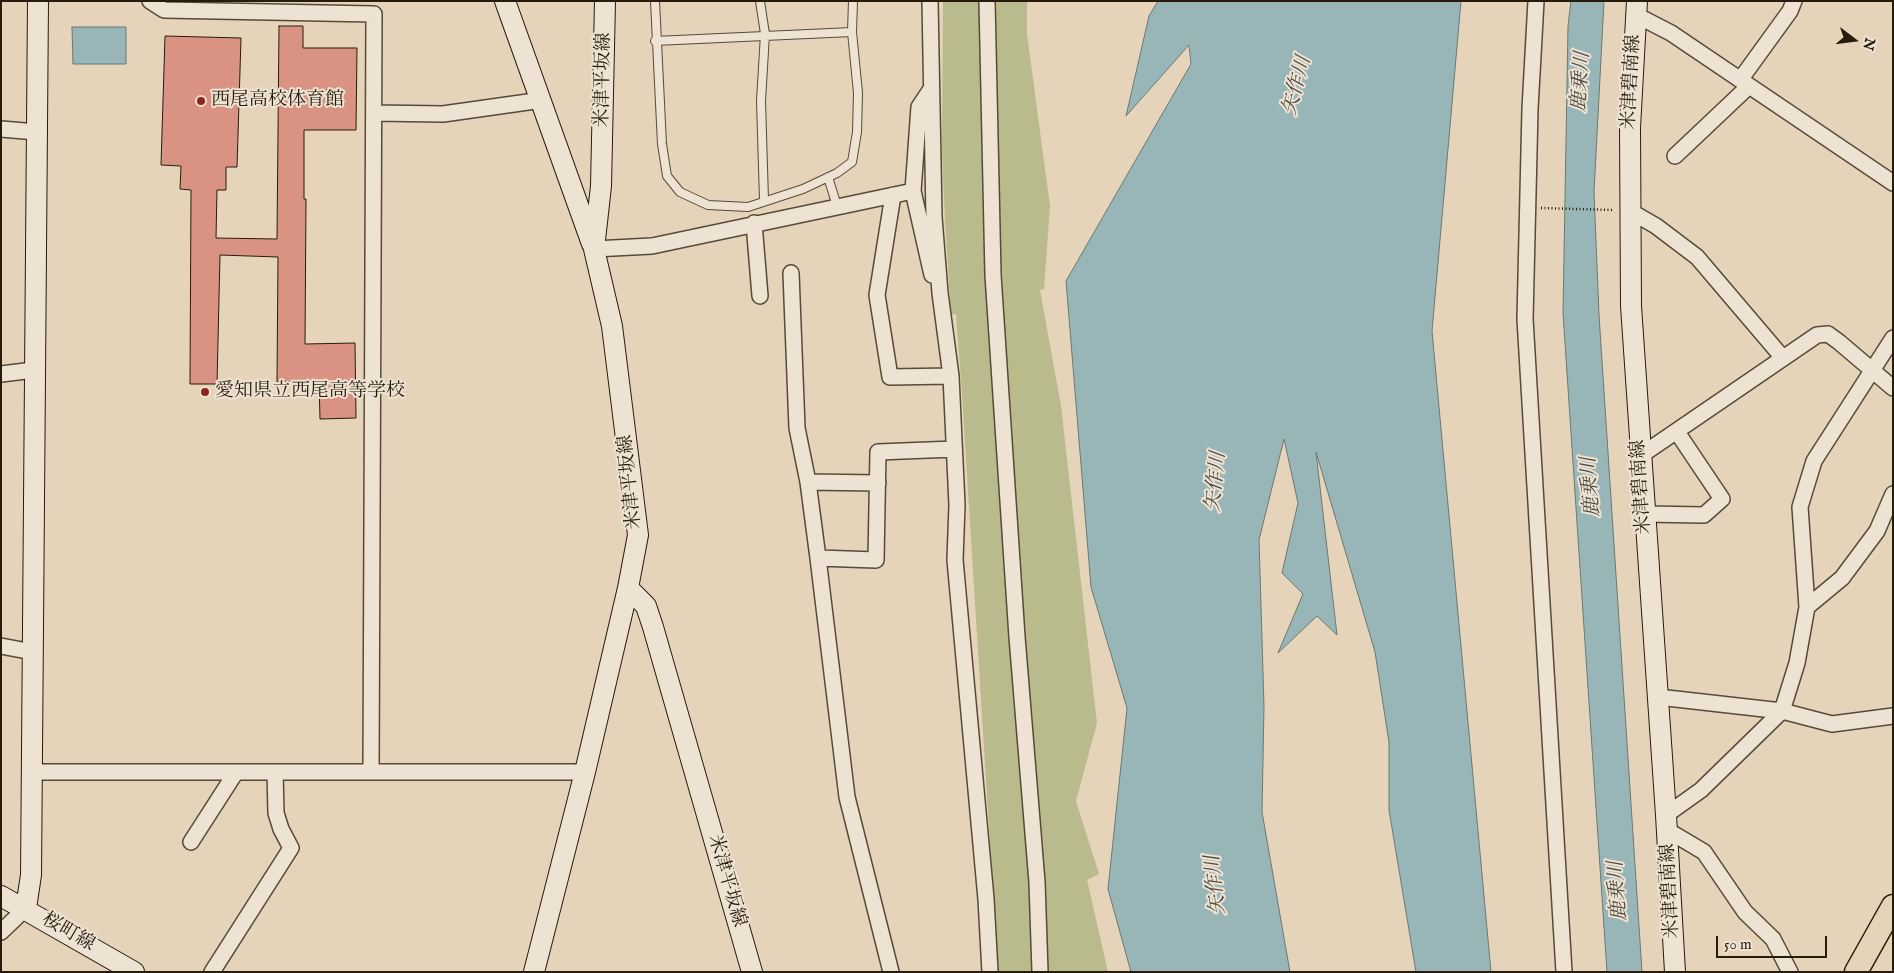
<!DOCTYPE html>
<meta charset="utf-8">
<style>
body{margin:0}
#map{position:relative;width:1894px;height:973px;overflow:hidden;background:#e5d3ba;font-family:"IM FELL English",serif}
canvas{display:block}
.frame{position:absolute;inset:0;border:2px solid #271c0c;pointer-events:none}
.north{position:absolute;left:1829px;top:15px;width:50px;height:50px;-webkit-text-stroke:4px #eee2d2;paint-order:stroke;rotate:105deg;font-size:14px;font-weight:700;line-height:20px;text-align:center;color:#271c0c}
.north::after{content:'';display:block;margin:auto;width:18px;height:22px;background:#271c0c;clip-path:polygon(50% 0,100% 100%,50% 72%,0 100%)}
.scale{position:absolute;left:1716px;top:936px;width:111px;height:22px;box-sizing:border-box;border:2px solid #271c0c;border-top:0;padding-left:6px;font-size:15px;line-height:18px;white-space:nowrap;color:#271c0c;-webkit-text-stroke:4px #eee2d2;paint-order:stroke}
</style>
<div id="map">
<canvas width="1894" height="973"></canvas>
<div class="frame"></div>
<div class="north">N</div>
<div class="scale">50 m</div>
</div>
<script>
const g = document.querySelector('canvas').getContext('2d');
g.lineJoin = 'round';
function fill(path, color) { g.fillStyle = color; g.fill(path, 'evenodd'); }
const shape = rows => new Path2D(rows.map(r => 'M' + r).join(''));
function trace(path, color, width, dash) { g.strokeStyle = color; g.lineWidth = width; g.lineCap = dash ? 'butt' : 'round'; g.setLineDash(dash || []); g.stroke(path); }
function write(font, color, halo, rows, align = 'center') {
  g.font = font + ' "IM FELL English","Noto Serif JP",serif'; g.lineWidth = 4; g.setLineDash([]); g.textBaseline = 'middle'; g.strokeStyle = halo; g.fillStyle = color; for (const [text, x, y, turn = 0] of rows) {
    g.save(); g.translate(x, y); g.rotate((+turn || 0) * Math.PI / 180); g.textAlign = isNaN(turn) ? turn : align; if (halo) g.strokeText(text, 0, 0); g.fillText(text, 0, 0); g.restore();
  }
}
fill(shape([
 [943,1,1027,1,1027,34,1050,206,1044,289,1040,290,1061,406,1097,723,1076,801,1099,874,1087,880,1108,972,998,972,962,394,956,314,951,315,945,220,942,152]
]), '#b9bb8c');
const water = shape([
 [1158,1,1461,1,1432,331,1491,972,1416,972,1389,810,1389,742,1375,652,1316,452,1337,635,1317,616,1278,653,1303,594,1282,573,1298,503,1284,439,1259,540,1264,706,1262,812,1290,972,1131,972,1108,889,1127,708,1091,587,1066,281,1191,64,1189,45,1126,116,1149,16,1158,1],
 [1571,1,1604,1,1594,192,1599,315,1642,972,1607,972,1563,313,1568,26,1571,1],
 [72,27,126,27,126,64,73,64,72,27]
]);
fill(water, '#98b6b7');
trace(water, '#6b7873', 1);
const building = shape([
 [279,26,303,26,303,48,357,48,356,130,304,130,304,199,306,199,305,344,355,343,356,418,320,419,319,382,277,382,278,257,220,255,217,384,190,384,191,190,180,189,181,166,161,165,165,36,241,38,237,167,226,167,226,190,217,190,216,238,277,239,279,26]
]);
fill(building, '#da9383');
trace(building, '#271c0c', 1);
const lane = shape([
 [655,1,662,144,667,176,680,192,708,205,748,207,803,189,837,173,852,162,857,132,858,93,852,32,853,1],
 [760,1,765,34,761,101,764,200],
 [655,41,852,32],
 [828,177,837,206]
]);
const street = shape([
 [150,1,164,10,374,14,371,772],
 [930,1,934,217,940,293,951,376,957,505,955,560,986,899,990,972],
 [987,1,993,275,1017,637,1037,882,1040,972],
 [1536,1,1530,109,1525,319,1564,972],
 [1636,15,1671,33,1893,183],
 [1740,80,1790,11,1794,1],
 [931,89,919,107,913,191,932,275],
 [374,113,443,114,542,100],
 [1,129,37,132],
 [1675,156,1749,86],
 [893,195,877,295,890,377,951,376],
 [1630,211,1656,226,1697,257,1783,358],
 [754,223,760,296],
 [594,249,652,246,913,191],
 [791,273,797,428,808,482],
 [1,374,34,370],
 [1640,456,1817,335,1828,334,1839,342,1893,388],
 [1644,514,1704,515,1722,499,1677,432],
 [818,558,808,482,878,483],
 [1807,607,1842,578,1877,531,1893,494],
 [1,646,33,652],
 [1658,697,1782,711,1832,724,1893,716],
 [32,772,585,772],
 [1666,815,1701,790,1782,711,1797,663,1807,607,1800,507,1814,461,1893,338],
 [1667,830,1704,852,1745,912,1773,939,1790,972],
 [191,842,236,772],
 [1,932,26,908],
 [212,972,291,848,281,829,276,813,275,772],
 [891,972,847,797,818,558,876,560,878,452,954,449]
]);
const secondary = shape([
 [505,1,592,244],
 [605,1,601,186,594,249,612,326,638,535,628,588,646,606,653,627,752,972],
 [1637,1,1630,128,1631,306,1666,815,1675,972],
 [1,896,134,972],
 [26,908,31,875,38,1],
 [534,972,585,772,628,588]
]);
const primary = shape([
 [1856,972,1893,906]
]);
trace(lane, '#564a38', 10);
trace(street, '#564a38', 18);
trace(secondary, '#271c0c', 22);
trace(primary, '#271c0c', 25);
trace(shape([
 [1541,208,1613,210]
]), '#271c0c', 2.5, [1, 2.5]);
trace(lane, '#eee2d2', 8);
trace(street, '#eee2d2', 15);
trace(secondary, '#eee2d2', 20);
trace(primary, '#e5d3ba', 22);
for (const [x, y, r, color] of [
 [201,101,5,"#8f2418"],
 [205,392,5,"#8f2418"]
]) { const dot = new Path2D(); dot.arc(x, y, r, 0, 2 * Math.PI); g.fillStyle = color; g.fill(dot); trace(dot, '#eee2d2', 2); }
write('19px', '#271c0c', '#eee2d2', [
 ["米津平坂線",604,80,-89],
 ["米津碧南線",1632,82,-87],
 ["米津平坂線",631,482,-96],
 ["米津碧南線",1642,487,-94],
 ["米津平坂線",726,881,74],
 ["米津碧南線",1671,891,-93],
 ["桜町線",68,933,30]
]);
write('19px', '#271c0c', '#eee2d2', [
 ["西尾高校体育館",211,101],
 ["愛知県立西尾高等学校",215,392]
], 'left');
write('italic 20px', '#494a3f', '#eee2d2', [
 ["鹿乗川",1582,82,-86],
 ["矢作川",1298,86,-75],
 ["矢作川",1217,482,-84],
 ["鹿乗川",1592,487,-94],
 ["矢作川",1217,885,-96],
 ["鹿乗川",1619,891,-94]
]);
</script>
